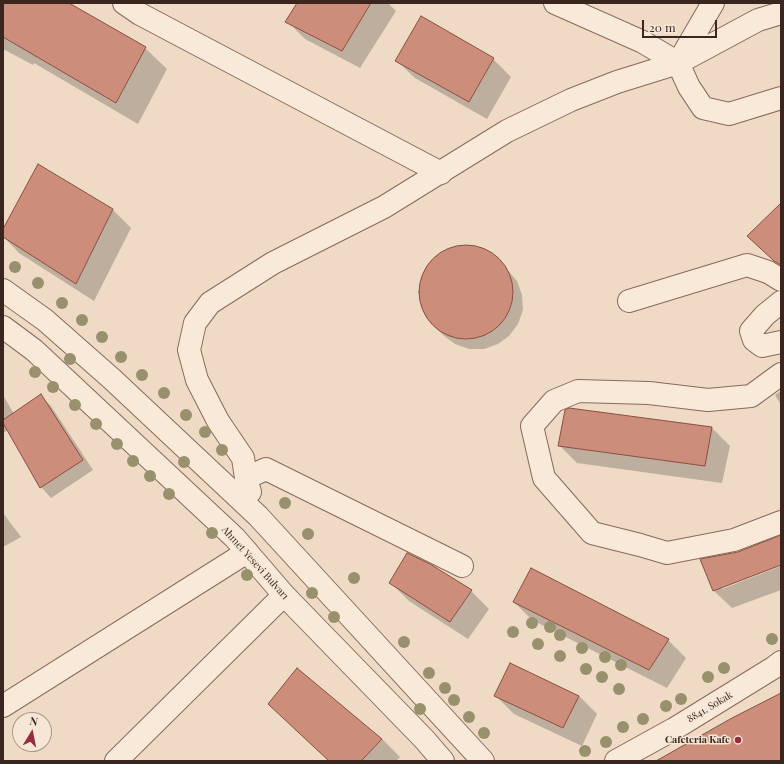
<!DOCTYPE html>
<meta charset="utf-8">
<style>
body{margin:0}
#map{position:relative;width:784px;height:764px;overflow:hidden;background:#eedac5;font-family:"Playfair Display",serif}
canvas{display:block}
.frame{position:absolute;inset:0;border:4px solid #3a261f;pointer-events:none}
.north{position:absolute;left:12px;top:712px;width:40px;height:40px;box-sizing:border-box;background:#f6e6d5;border:1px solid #ab998c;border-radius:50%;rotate:10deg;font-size:11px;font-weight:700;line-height:16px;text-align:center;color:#3a261f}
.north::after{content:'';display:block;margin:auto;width:14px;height:18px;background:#992b41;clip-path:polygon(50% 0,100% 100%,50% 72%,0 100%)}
.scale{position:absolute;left:642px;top:20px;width:75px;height:18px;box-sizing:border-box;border:2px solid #3a261f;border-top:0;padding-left:5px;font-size:12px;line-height:14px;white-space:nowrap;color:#3a261f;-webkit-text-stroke:3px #f6e6d5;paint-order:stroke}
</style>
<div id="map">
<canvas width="784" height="764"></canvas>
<div class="frame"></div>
<div class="north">N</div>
<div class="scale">20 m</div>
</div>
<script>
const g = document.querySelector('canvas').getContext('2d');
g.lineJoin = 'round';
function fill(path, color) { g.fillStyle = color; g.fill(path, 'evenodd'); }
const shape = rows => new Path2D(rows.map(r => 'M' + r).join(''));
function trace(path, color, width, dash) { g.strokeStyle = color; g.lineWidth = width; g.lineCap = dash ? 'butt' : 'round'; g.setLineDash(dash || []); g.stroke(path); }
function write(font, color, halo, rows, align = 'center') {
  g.font = font + ' "Playfair Display",serif'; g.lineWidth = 3; g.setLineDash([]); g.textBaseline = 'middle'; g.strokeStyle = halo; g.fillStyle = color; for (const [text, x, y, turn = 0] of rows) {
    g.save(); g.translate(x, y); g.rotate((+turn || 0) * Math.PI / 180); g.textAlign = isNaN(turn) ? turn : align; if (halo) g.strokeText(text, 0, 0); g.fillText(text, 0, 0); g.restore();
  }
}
fill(shape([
 [3,3,47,3,145,48,167,69,138,124,34,63,33,65,3,49],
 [298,3,388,3,396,11,360,68,305,39,287,21],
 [493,59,511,77,487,119,415,78,396,60],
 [112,209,131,228,94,301,19,253,3,236,3,231],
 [458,247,472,247,485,251,497,258,517,281,522,295,523,310,518,324,509,336,498,344,484,349,469,349,455,344,443,335,432,324,424,312,420,299,420,284,425,271,433,260,444,252],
 [781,391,781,405,775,395],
 [3,395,14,414,41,396,51,406,93,470,51,498,41,487,8,430,3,433],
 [712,428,730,446,722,483,577,463,559,445],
 [3,513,21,537,3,547],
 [781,536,781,564,722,586,722,589,781,566,781,590,732,608,713,590,739,553],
 [391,583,471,591,489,609,468,639,409,601],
 [514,602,668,640,686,658,667,688,532,620],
 [510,665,579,696,597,714,582,746,514,714,496,696],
 [382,739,400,757,396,761,329,761]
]), '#0003');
const building = shape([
 [3,3,69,3,146,47,116,103,3,37,3,3],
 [297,3,371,3,342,51,285,22,297,3],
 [421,16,494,58,469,102,395,61,421,16],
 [38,164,113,209,76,284,3,237,3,229,38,164],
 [781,203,781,265,774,261,747,236,781,203],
 '419 292a47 47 0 1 1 94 0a47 47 0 1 1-94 0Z',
 [41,394,83,460,40,488,3,423,3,420,41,394],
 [569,408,712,427,705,466,558,446,565,410,569,408],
 [781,535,781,565,713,591,700,559,738,552,781,535],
 [407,553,430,564,472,590,450,622,389,583,407,553],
 [531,568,669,639,649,670,513,602,531,568],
 [510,663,579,696,563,728,494,696,510,663],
 [297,668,382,739,361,761,329,761,268,704,297,668],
 [781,693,781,761,656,761,732,718,781,693]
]);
fill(building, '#cc8d7b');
trace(building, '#894f41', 1);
const minor = shape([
 [124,3,140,14,441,173],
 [555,3,643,42,678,63],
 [713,3,678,63,689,87,703,108,729,114,781,98],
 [629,301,747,265,768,272,781,280],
 [781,302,765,315,751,331,754,340,762,346,781,342],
 [781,374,751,396,708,400,649,393,578,391,554,401,532,426,544,478,592,533,640,545,667,553,734,540,781,522],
 [246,478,243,458,218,421,197,380,189,350,195,323,210,303,273,263,384,207,507,131,571,100,617,82,678,63,758,20,781,13],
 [250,492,246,478,266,469,462,566],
 [3,706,247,552],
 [116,761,284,595],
 [616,761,674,729,773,668,781,662]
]);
const tertiary = shape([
 [3,290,45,320,112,379,258,516,483,761],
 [3,327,34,350,235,538,284,595,424,739,443,761]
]);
trace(minor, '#896a5b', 24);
trace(tertiary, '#896a5b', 24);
trace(minor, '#f9e9d8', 22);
trace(tertiary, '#f9e9d8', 22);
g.fillStyle = '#99916d';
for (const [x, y] of [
 [15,267],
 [38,283],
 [62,303],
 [82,320],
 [102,337],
 [121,357],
 [70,359],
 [35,372],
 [142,375],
 [53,387],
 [164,393],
 [75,405],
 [186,415],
 [96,424],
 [205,432],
 [117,444],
 [222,450],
 [133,461],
 [184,462],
 [150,476],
 [169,494],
 [285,503],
 [212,533],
 [308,534],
 [247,575],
 [354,578],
 [312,593],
 [334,617],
 [532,623],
 [550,627],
 [513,632],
 [560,635],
 [772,639],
 [404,642],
 [538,644],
 [582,648],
 [560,656],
 [605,657],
 [621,665],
 [724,668],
 [586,669],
 [429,673],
 [602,677],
 [708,677],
 [445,688],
 [619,689],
 [681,699],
 [454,700],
 [666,706],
 [420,709],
 [469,717],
 [643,719],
 [623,727],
 [484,733],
 [606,742],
 [585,751]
]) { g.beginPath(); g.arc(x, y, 6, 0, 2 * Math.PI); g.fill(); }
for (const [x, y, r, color] of [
 [738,740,4,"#992b41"]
]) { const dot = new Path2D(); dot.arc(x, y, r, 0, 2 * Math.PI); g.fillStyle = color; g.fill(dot); trace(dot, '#f6e6d5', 1.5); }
write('10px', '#3a261f', '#f6e6d5', [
 ["Ahmet Yesevi Bulvarı",255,563,48],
 ["8841. Sokak",710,707,-31]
]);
write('bold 10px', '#3a261f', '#f6e6d5', [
 ["Cafeteria Kafe",730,740]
], 'right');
</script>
